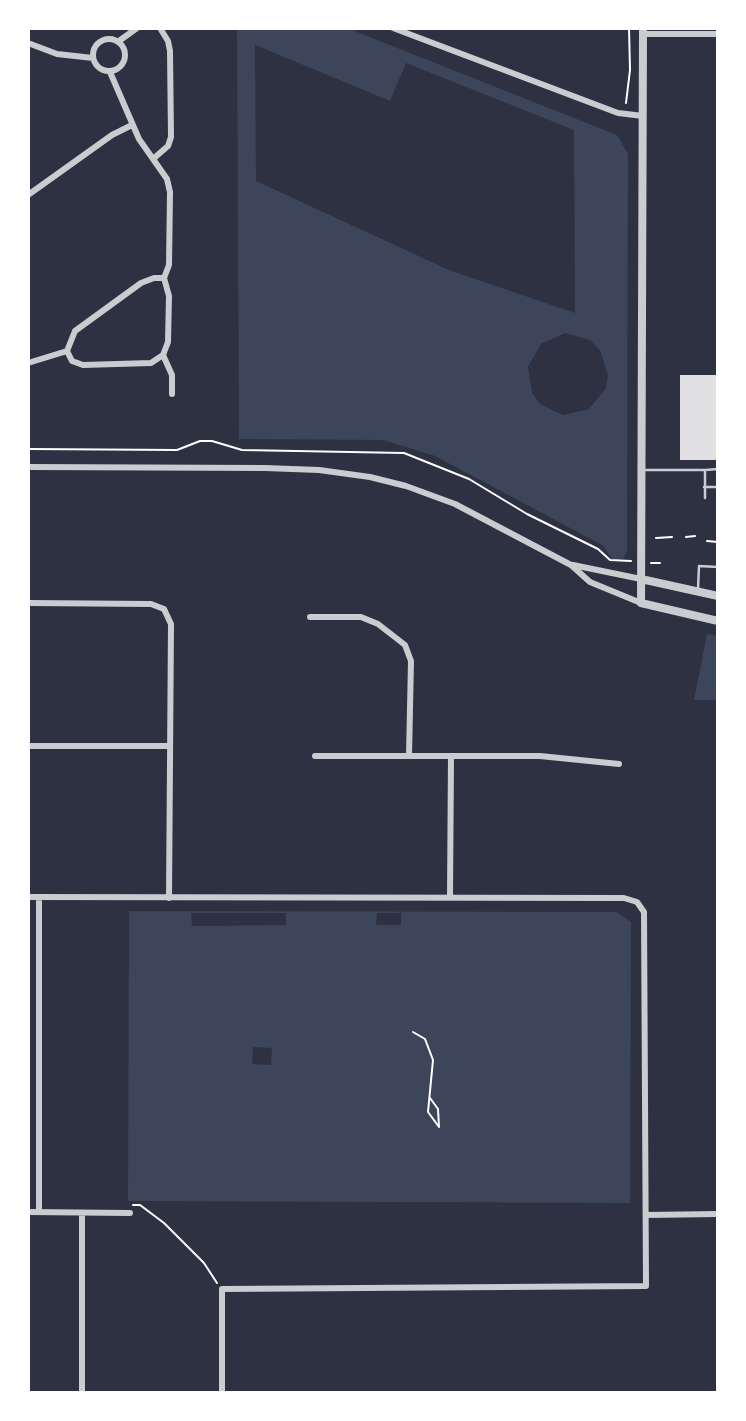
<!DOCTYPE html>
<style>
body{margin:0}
#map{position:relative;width:746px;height:1421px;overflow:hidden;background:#2d3142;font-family:"Sofia Sans Condensed",sans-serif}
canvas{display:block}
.frame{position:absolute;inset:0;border:30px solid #fff;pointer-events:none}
</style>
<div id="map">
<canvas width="746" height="1421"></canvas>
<div class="frame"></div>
</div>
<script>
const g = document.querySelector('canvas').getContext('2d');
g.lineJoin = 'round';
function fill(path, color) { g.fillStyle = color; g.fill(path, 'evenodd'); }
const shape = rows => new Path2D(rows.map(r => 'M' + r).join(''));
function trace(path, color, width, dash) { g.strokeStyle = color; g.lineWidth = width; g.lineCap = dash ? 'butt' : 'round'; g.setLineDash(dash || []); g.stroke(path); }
fill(shape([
 [237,28,347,28,617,135,628,154,627,551,623,559,613,560,602,545,435,456,383,440,239,439],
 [255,45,390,101,406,63,574,130,575,313,449,270,256,181],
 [565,333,590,340,600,350,608,375,606,388,589,409,563,415,540,404,532,393,528,367,541,344],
 [707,634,718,636,718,700,694,700],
 [129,911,617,912,631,922,630,1203,128,1201],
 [191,913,286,913,286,925,192,926],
 [401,913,401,925,376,925,377,913],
 [253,1047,272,1048,271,1065,252,1064]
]), '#3c4559');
fill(shape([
 [680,375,716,375,716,460,680,460]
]), '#e0e0e3');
trace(shape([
 [626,103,630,70,629,28],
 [28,449,177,450,200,441,212,441,242,450,404,453,469,479,527,514,598,549,610,560,631,561],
 [686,537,695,536],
 [656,538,672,537],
 [707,541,718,542],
 [651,563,660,563],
 [413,1032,425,1039,433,1060,428,1112,439,1127,438,1109,430,1098],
 [133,1205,140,1205,164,1223,204,1263,217,1283]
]), '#fff', 2);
trace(shape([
 [645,470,705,470,705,498],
 [705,470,718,469],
 [704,487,718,487],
 [698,589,699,566,718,567]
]), '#caccd0', 2.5);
trace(shape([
 [393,28,618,113,643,116],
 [643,34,718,34],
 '93 55a16 16 0 1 1 32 0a16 16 0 1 1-32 0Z',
 [119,41,137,28],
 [28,43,57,54,93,58],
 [110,72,139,139,167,179,170,192,169,265,164,278,169,296,168,342,163,355,151,363,83,365,72,361,67,351,75,331,141,283,154,278,164,278],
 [153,159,168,146,171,137,170,51,168,41,160,28],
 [28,195,112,135,132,125],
 [163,355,172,375,172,394],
 [28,363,67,351],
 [28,467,265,468,319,470,370,477,406,486,455,504,571,565,590,582,641,603],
 [573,565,641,579],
 [28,603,151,604,164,609,171,624,169,898],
 [310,617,361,617,378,624,405,645,411,661,409,756],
 [28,746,170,746],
 [315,756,540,756,619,764],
 [28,897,624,898,637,902,644,912,646,1286,222,1289,222,1393],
 [450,897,451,756],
 [28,1212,130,1213],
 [39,1212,39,897],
 [82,1213,82,1393],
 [646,1215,718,1214]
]), '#caccd0', 6);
trace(shape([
 [643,28,641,603,718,621],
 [641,579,718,596]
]), '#caccd0', 8);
</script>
